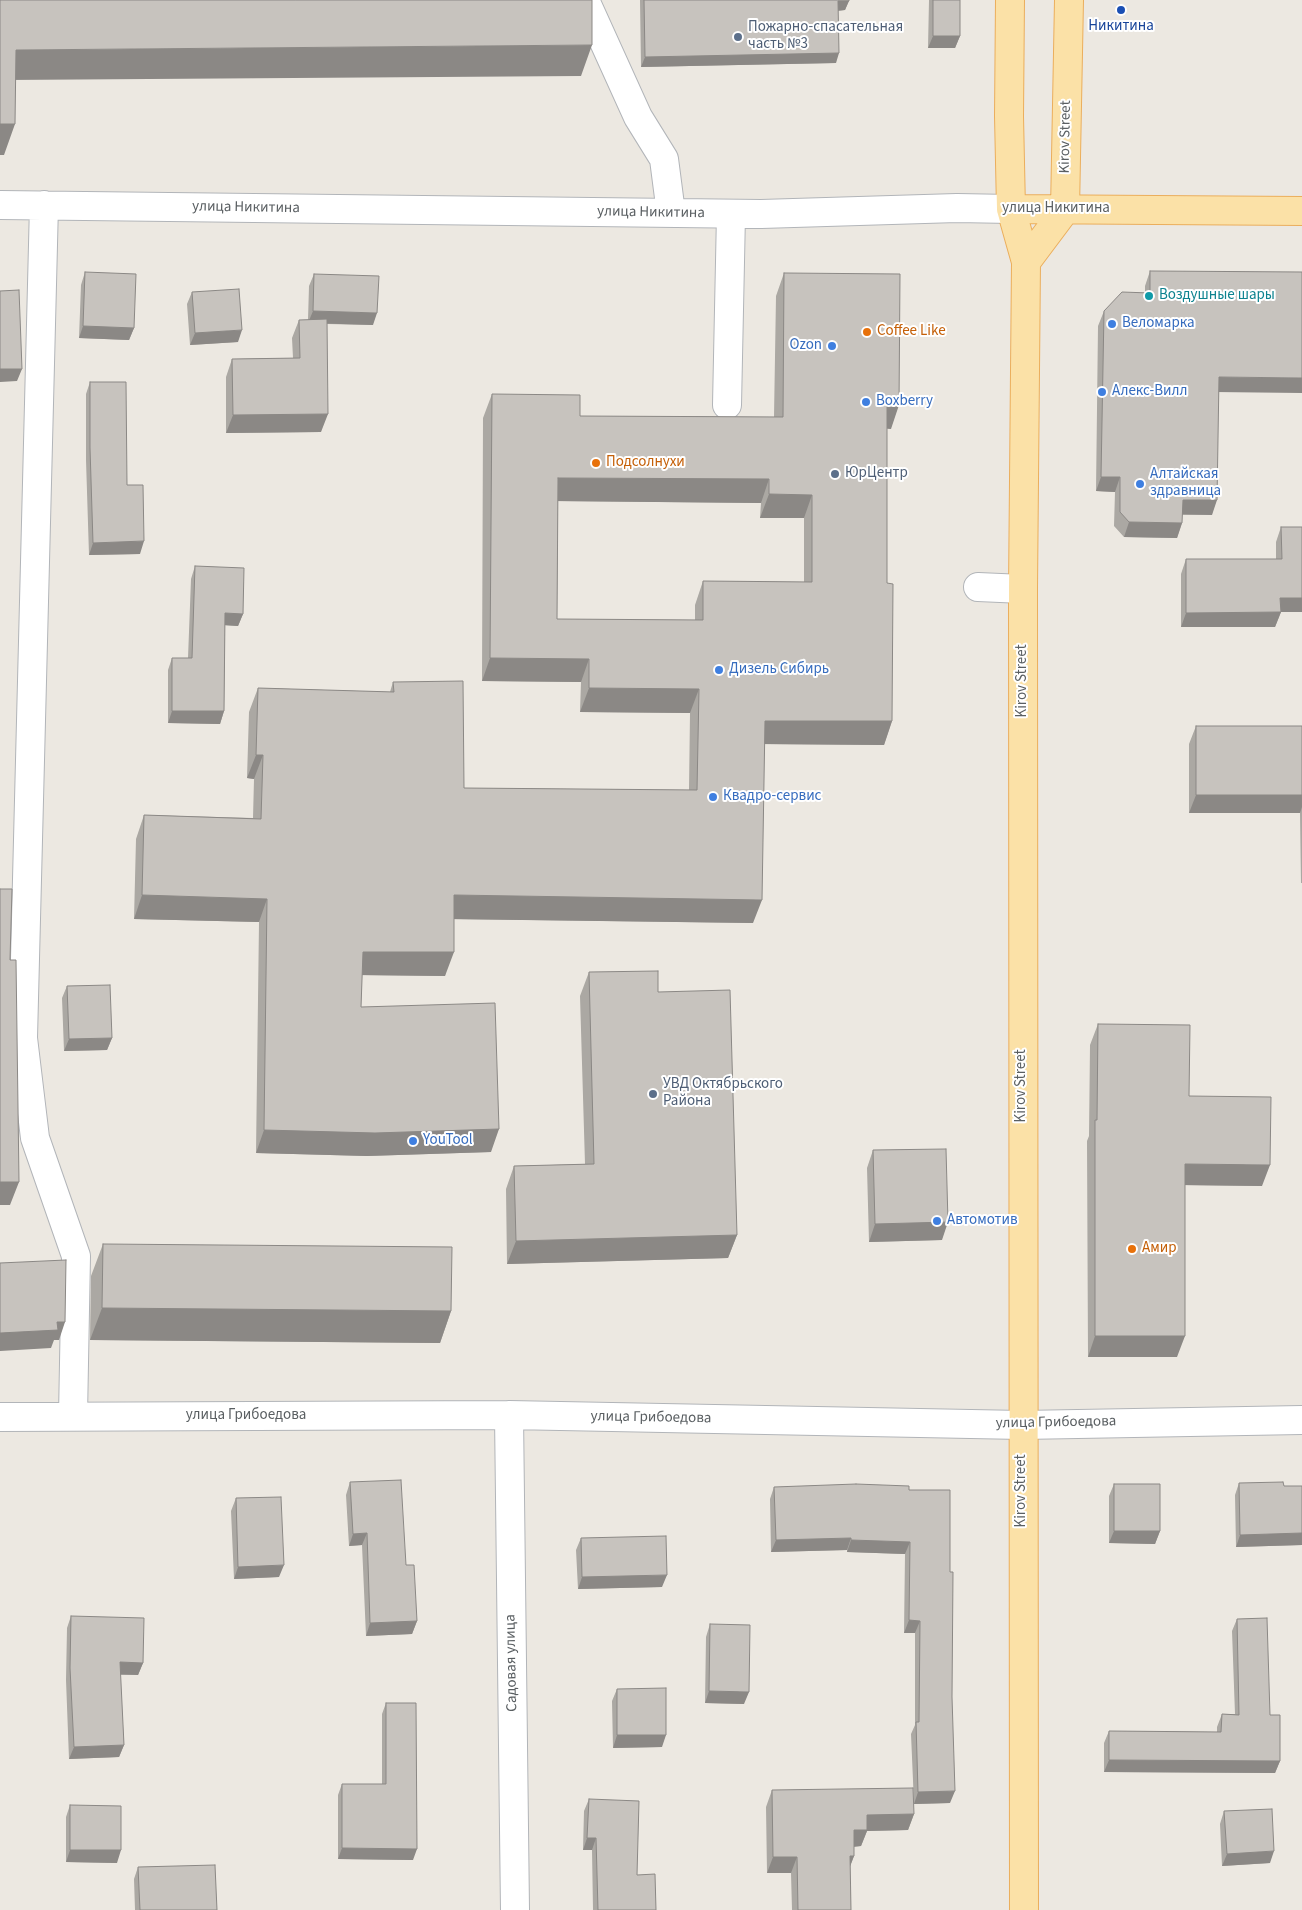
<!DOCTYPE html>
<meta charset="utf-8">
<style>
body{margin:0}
canvas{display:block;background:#ece8e1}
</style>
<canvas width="1302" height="1910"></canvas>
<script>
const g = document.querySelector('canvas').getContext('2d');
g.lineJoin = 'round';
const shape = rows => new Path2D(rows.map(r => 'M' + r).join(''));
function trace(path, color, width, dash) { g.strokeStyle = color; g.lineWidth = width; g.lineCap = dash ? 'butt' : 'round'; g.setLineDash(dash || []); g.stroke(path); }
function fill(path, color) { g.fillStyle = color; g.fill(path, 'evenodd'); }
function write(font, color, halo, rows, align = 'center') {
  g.font = font + ' "Source Sans 3",sans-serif'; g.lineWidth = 4; g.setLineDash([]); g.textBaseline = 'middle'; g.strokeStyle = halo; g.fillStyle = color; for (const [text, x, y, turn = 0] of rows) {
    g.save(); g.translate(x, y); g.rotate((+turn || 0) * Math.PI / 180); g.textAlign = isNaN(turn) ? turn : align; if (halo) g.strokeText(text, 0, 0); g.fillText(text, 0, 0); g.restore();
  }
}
const minor = shape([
 [585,0,638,117,664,159,671,213],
 [0,205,761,214,957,208,1011,209],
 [44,205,23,1038,35,1138,76,1256,73,1416],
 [727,405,731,214],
 [978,587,1023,589],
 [509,1415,515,1910],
 [0,1417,509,1415,1022,1425,1302,1420]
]);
const major = shape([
 [1010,0,1009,116,1011,209,1026,262,1023,589,1024,1910],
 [1011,209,1302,211],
 [1026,262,1065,210,1069,0]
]);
trace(minor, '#b2b5b9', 30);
trace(major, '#ebae5c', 30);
trace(minor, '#fff', 28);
trace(major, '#fbe1a7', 28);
fill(shape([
 [640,0,849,0,845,10,838,11,836,63,641,67],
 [929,0,960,0,960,36,955,48,928,48],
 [1150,271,1219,392,1212,515,1182,515,1182,523,1177,538,1124,537,1114,526,1115,492,1096,491,1098,326,1104,311,1145,293,1145,286],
 [85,272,134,328,129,340,79,338,81,285],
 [784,273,891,429,887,428,887,583,892,721,884,745,764,744,753,923,454,919,445,976,362,975,361,1007,491,1152,367,1156,256,1153,259,922,134,919,136,839,144,815,253,818,254,779,247,778,249,712,258,688,390,692,393,682,464,788,689,790,690,713,580,712,581,682,482,681,483,418,492,394,580,416,774,417,776,296],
 [558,501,761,503,760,518,804,518,804,582,703,581,695,605,695,620,557,619],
 [314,274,373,325,327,324,321,432,226,433,226,377,232,359,293,358,292,338,299,320,308,320,309,286],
 [192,292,238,342,190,345,187,304],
 [90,382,140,554,89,555,86,460,86,394],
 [1281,527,1302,527,1302,612,1281,612,1275,627,1181,627,1181,574,1186,559,1276,559,1276,542],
 [195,566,243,614,238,626,225,625,224,711,220,724,168,723,168,670,172,658,188,658,191,579],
 [1196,726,1302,726,1302,883,1301,883,1300,813,1189,813,1189,744],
 [589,972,658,992,737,1235,728,1258,507,1264,506,1189,514,1166,585,1164,580,996],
 [67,986,112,1038,107,1050,64,1051,62,998],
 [1098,1024,1189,1096,1262,1186,1185,1185,1177,1357,1088,1357,1087,1141,1089,1136,1090,1045],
 [873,1150,942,1240,869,1242,867,1168],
 [103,1244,451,1311,440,1343,90,1340,91,1276],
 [350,1482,406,1565,417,1621,412,1634,366,1636,362,1545,349,1546,346,1495],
 [1239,1483,1284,1486,1302,1486,1302,1545,1236,1547,1235,1495],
 [1114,1484,1160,1531,1155,1544,1109,1543,1109,1496],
 [774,1487,909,1490,950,1803,914,1804,911,1734,915,1725,915,1633,904,1633,905,1554,847,1552,847,1550,771,1552,770,1499],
 [236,1498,279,1577,234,1579,231,1511],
 [581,1538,662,1587,578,1589,576,1550],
 [71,1616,143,1663,138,1675,120,1675,124,1745,119,1757,69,1759,66,1680,67,1628],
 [1237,1619,1270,1715,1280,1761,1275,1773,1104,1772,1104,1743,1109,1731,1217,1732,1217,1727,1222,1714,1235,1714,1232,1631],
 [710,1624,744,1704,705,1703,706,1637],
 [617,1689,662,1747,613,1748,612,1701],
 [386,1703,413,1860,338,1859,338,1795,342,1784,382,1784,382,1714],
 [772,1790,914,1814,908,1830,867,1831,861,1846,854,1847,854,1856,850,1866,851,1910,792,1910,791,1873,767,1873,766,1807],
 [589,1799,637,1875,656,1910,593,1910,592,1850,583,1850,584,1811],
 [70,1805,117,1863,66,1862,66,1817],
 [1224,1811,1270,1863,1222,1866,1220,1824],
 [138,1867,217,1910,135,1910,134,1879]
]), '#aba8a3');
fill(shape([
 [838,1,849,1,845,10,834,11],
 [933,36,960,36,955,48,928,48],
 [592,45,581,76,5,80,16,50],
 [839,53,836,63,641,67,645,57],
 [0,124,15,124,4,155,0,155],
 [313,311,377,313,373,325,308,323],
 [83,326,134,328,129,340,79,338],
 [242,330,238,342,190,345,195,333],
 [0,369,22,369,17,381,0,382],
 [1219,377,1302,378,1302,393,1214,392],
 [887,405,899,405,891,429,879,428],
 [328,414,321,432,226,433,233,415],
 [1101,477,1120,477,1115,492,1096,491],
 [558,478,769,479,761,503,550,501],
 [769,494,812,495,804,518,760,518],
 [1183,500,1217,500,1212,515,1177,514],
 [1129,522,1182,523,1177,538,1124,537],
 [144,541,140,554,89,555,93,543],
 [1280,598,1302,598,1302,612,1275,612],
 [1281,612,1275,627,1181,627,1186,613],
 [225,613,243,614,238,626,221,625],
 [490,658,589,659,581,682,482,681],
 [589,688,699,689,690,713,580,712],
 [172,711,224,711,220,724,168,723],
 [765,721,892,721,884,745,756,744],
 [256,755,263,755,254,779,247,778],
 [1196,795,1302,795,1302,807,1300,813,1189,813],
 [142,895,267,899,259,922,134,919],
 [454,895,762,900,753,923,445,919],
 [363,952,454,952,445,976,354,975],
 [112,1038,107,1050,64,1051,69,1039],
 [499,1129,491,1152,367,1156,256,1153,264,1130],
 [1185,1164,1270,1165,1262,1186,1177,1185],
 [0,1182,19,1182,10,1205,0,1205],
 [948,1222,942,1240,869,1242,875,1224],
 [737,1235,728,1258,507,1264,516,1241],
 [102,1308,451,1311,440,1343,90,1340],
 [57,1322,65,1322,59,1340,54,1340,51,1348,0,1351,0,1333],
 [1095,1336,1185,1336,1177,1357,1088,1357],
 [1114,1531,1160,1531,1155,1544,1109,1543],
 [367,1533,362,1545,349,1546,353,1534],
 [1302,1533,1302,1545,1236,1547,1240,1535],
 [851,1538,847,1550,771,1552,776,1540],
 [851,1540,910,1542,905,1554,847,1552],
 [284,1565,279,1577,234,1579,238,1567],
 [667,1575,662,1587,578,1589,582,1577],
 [909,1620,920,1621,915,1633,904,1633],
 [417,1621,412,1634,366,1636,370,1623],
 [120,1662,143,1663,138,1675,115,1674],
 [709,1691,749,1692,744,1704,705,1703],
 [617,1735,666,1735,662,1747,613,1748],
 [124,1745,119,1757,69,1759,74,1747],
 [1109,1760,1280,1761,1275,1773,1104,1772],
 [955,1791,950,1803,914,1804,918,1792],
 [914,1814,908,1830,867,1831,861,1846,848,1847,854,1830,867,1815],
 [587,1838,596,1838,592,1850,583,1850],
 [342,1848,417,1849,413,1860,338,1859],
 [70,1850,121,1850,117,1863,66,1862],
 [1274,1851,1270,1863,1222,1866,1227,1854],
 [850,1856,854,1856,848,1872],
 [773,1857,797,1857,791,1873,767,1873]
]), '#8b8885');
const building = shape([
 [0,0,592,0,592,45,16,50,15,124,0,124,0,0],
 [644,0,849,0,849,1,838,1,839,53,645,57,644,0],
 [933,0,960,0,960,36,933,36,933,0],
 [1150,271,1302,272,1302,378,1219,377,1217,500,1183,500,1182,523,1129,522,1120,512,1120,477,1101,477,1104,311,1122,292,1150,293,1150,271],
 [85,272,136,274,134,328,83,326,85,272],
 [784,273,900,274,899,405,887,405,887,583,893,584,892,721,765,721,762,900,454,895,454,952,363,952,361,1007,495,1003,499,1129,375,1133,264,1130,267,899,142,895,144,815,261,819,263,755,256,755,258,688,394,692,393,682,463,681,464,788,697,790,699,689,589,688,589,659,490,658,492,394,580,395,580,416,783,417,784,273],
 [558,478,769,479,769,494,812,495,812,582,703,581,703,620,557,619,558,478],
 [314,274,379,276,377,313,313,311,314,274],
 [239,289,242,330,195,333,192,292,239,289],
 [19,290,22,369,0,369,0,291,19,290],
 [327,319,328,414,233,415,232,359,300,358,299,320,327,319],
 [90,382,126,382,127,485,143,485,144,541,93,543,90,448,90,382],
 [1281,527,1302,527,1302,598,1280,598,1281,612,1186,613,1186,559,1282,559,1281,527],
 [195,566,244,568,243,614,225,613,224,711,172,711,172,658,192,658,195,566],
 [1196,726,1302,726,1302,795,1196,795,1196,726],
 [0,889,12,889,10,960,16,960,19,1182,0,1182,0,889],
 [658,971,658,992,730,990,737,1235,516,1241,514,1166,594,1164,589,972,658,971],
 [110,985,112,1038,69,1039,67,986,110,985],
 [1098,1024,1190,1025,1189,1096,1271,1097,1270,1165,1185,1164,1185,1336,1095,1336,1095,1120,1097,1120,1098,1024],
 [946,1149,948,1222,875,1224,873,1150,946,1149],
 [103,1244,452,1247,451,1311,102,1308,103,1244],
 [66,1260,65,1322,57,1322,58,1330,0,1333,0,1263,66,1260],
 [401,1480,406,1565,414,1565,417,1621,370,1623,367,1533,353,1534,350,1482,401,1480],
 [1283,1482,1284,1486,1302,1486,1302,1533,1240,1535,1239,1483,1283,1482],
 [856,1484,909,1486,909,1490,950,1490,950,1572,953,1572,952,1697,955,1791,918,1792,916,1722,919,1722,920,1621,909,1620,910,1542,851,1540,851,1538,776,1540,774,1487,856,1484],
 [1114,1484,1160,1484,1160,1531,1114,1531,1114,1484],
 [281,1497,284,1565,238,1567,236,1498,281,1497],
 [666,1536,667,1575,582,1577,581,1538,666,1536],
 [71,1616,144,1618,143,1663,120,1662,124,1745,74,1747,70,1668,71,1616],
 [1267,1618,1270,1715,1280,1715,1280,1761,1109,1760,1109,1731,1221,1732,1222,1714,1239,1715,1237,1619,1267,1618],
 [710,1624,750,1625,749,1692,709,1691,710,1624],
 [666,1688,666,1735,617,1735,617,1689,666,1688],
 [386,1703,416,1703,417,1849,342,1848,342,1784,386,1784,386,1703],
 [913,1788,914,1814,867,1815,867,1830,854,1830,854,1856,850,1856,851,1910,798,1910,797,1857,773,1857,772,1790,913,1788],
 [589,1799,639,1801,637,1875,655,1874,656,1910,598,1910,596,1838,587,1838,589,1799],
 [70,1805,121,1806,121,1850,70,1850,70,1805],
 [1272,1809,1274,1851,1227,1854,1224,1811,1272,1809],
 [215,1865,217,1910,140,1910,138,1867,215,1865]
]);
fill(building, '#c7c3be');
trace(building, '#8b8885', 1);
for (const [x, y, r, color] of [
 [1121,10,5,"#1a4fb4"],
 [738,37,5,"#5c6f8a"],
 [1149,296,5,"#0f9aa8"],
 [1112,324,5,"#3f7fe0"],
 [867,332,5,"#e8710a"],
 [832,346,5,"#3f7fe0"],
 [1102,392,5,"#3f7fe0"],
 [866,402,5,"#3f7fe0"],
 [596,463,5,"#e8710a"],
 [835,474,5,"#5c6f8a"],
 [1140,484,5,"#3f7fe0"],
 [719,670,5,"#3f7fe0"],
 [713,797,5,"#3f7fe0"],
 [653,1094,5,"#5c6f8a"],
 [413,1141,5,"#3f7fe0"],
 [937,1221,5,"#3f7fe0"],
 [1132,1249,5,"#e8710a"]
]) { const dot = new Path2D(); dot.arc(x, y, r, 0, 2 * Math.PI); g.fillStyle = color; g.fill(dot); trace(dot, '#fff', 2); }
write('15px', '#164399', '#fff', [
 ["Никитина",1121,27]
]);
write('15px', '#4e5e75', '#fff', [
 ["Пожарно-спасательная",748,28],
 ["часть №3",748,45],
 ["ЮрЦентр",845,474],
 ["УВД Октябрьского",663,1085],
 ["Района",663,1102]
], 'left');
write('15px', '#5a5f62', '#fff', [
 ["Kirov Street",1066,137,-89],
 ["улица Никитина",246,208,1],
 ["улица Никитина",1056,209],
 ["улица Никитина",651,213,1],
 ["Kirov Street",1023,681,-90],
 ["Kirov Street",1022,1086,-90],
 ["улица Грибоедова",246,1416],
 ["улица Грибоедова",651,1418,1],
 ["улица Грибоедова",1056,1423,-1],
 ["Kirov Street",1022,1491,-90],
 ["Садовая улица",512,1663,-91]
]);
write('15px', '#0d838f', '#fff', [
 ["Воздушные шары",1159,296]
], 'left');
write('15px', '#366cbe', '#fff', [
 ["Веломарка",1122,324],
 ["Ozon",822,346,"right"],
 ["Алекс-Вилл",1112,392],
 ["Boxberry",876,402],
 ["Алтайская",1150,475],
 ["здравница",1150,492],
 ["Дизель Сибирь",729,670],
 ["Квадро-сервис",723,797],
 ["YouTool",423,1141],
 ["Автомотив",947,1221]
], 'left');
write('15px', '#c56008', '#fff', [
 ["Coffee Like",877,332],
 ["Подсолнухи",606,463],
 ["Амир",1142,1249]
], 'left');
</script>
